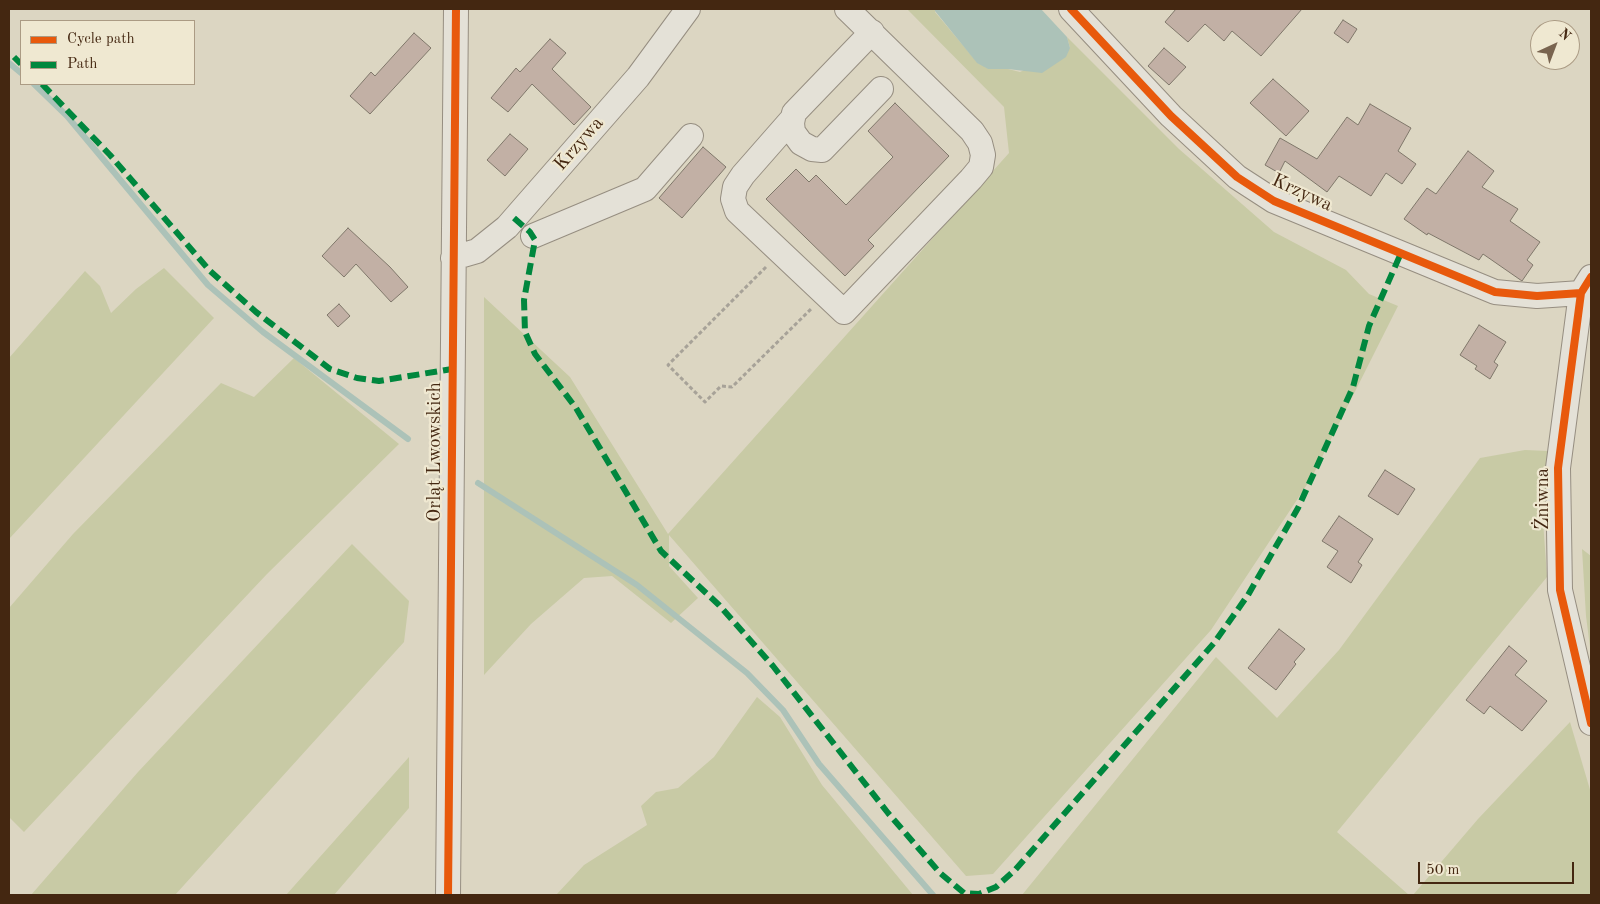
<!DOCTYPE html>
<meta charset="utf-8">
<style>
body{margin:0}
#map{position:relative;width:1600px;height:904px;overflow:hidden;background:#dcd6c2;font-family:"Old Standard TT",serif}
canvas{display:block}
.frame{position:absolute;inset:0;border:10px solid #442711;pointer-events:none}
.legend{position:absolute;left:20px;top:20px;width:175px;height:65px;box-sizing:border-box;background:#efe8d1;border:1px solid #ab9b84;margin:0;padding:6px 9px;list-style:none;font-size:15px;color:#442711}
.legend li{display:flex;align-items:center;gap:10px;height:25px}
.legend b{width:25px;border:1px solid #ab9b84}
.north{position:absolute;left:1530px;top:20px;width:50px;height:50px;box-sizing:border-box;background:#efe8d1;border:1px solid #ab9b84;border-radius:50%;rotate:43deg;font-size:14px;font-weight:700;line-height:20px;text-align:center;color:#442711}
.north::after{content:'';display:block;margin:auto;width:18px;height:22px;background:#79644f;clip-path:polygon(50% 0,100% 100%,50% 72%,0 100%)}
.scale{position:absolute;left:1418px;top:862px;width:156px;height:22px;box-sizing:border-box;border:2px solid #442711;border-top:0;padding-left:6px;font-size:15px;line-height:18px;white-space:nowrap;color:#442711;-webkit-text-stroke:4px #efe8d1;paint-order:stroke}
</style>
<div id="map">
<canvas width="1600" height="904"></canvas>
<div class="frame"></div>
<ul class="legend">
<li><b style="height:6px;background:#e8590c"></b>Cycle path</li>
<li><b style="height:6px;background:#00873e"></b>Path</li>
</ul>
<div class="north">N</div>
<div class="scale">50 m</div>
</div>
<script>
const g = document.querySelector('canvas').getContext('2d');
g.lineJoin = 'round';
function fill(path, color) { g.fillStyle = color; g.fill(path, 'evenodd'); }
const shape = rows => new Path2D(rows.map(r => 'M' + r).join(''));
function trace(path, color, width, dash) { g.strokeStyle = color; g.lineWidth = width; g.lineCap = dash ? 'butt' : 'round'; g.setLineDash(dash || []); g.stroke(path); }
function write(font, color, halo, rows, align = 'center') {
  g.font = font + ' "Old Standard TT",serif'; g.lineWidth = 4.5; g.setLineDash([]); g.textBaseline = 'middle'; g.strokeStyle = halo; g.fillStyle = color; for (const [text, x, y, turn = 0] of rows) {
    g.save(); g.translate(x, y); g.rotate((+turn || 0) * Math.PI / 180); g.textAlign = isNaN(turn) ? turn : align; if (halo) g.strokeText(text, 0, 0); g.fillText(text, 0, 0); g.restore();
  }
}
fill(shape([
 [907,9,935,9,935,12,977,62,989,69,1008,69,1020,72,1070,48,1067,37,1179,149,1274,232,1346,270,1369,294,1398,306,1312,477,1211,630,993,874,966,876,669,535,669,566,698,598,671,623,612,576,584,578,531,624,484,675,484,297,570,377,668,534,1009,153,1004,107],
 [164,268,214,318,9,539,9,358,85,271,100,286,111,313,136,289],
 [294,358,399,444,267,574,24,832,9,817,9,608,73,534,221,383,254,397],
 [1525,450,1548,451,1543,521,1547,577,1337,832,1409,895,1022,895,1216,657,1277,718,1339,650,1480,458],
 [352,544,409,601,404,642,175,895,31,895,138,772],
 [1582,549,1591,556,1591,655,1586,616],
 [757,697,780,717,822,785,913,895,556,895,584,865,647,825,641,806,656,792,678,788,714,757],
 [1570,722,1591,793,1591,895,1413,895,1478,819],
 [409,757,409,808,334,895,286,895]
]), '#c8caa5');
fill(shape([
 [935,9,1041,9,1067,37,1070,48,1066,57,1042,73,1008,69,988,69,977,63,935,11]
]), '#acc2b8');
trace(shape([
 [9,63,21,73],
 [34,84,67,116,208,285,263,332,408,439],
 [478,483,637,585,747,673,783,710,819,764,933,895]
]), '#acc2b8', 6);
const building = shape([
 [1176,9,1302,9,1261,56,1232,31,1224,41,1205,24,1188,42,1165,22,1176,9],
 [1343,20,1357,29,1348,43,1334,33,1343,20],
 [414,33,431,48,370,114,350,96,371,72,375,76,414,33],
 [550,39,566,53,552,69,591,107,574,125,532,84,508,112,491,98,516,68,520,72,550,39],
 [1164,48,1186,67,1169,85,1148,66,1164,48],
 [1273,79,1309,111,1286,136,1250,103,1273,79],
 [895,103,949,156,868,240,874,246,845,276,766,199,796,169,809,182,816,175,846,205,893,157,868,131,895,103],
 [1370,104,1411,128,1398,151,1416,164,1402,184,1386,173,1371,196,1339,176,1327,192,1285,161,1279,173,1265,165,1280,138,1317,159,1347,117,1358,125,1370,104],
 [510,134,528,149,505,176,487,160,510,134],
 [703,147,726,167,682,218,659,198,703,147],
 [1468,151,1494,171,1482,187,1518,209,1510,221,1540,242,1527,260,1533,265,1522,281,1483,254,1479,260,1428,233,1427,235,1404,219,1427,188,1436,194,1468,151],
 [348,228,390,267,408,287,391,302,356,264,344,277,322,256,348,228],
 [339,304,350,316,338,327,327,315,339,304],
 [1479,325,1506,342,1494,362,1498,365,1490,379,1475,369,1477,366,1460,355,1479,325],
 [1385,470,1415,489,1398,515,1368,496,1385,470],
 [1339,516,1373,539,1358,562,1362,565,1351,583,1327,567,1338,551,1322,541,1339,516],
 [1279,629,1305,649,1294,662,1296,664,1276,690,1248,668,1279,629],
 [1509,646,1527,661,1515,675,1547,701,1522,731,1490,706,1484,714,1466,700,1509,646]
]);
fill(building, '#c2b0a5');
trace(building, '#7f776a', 1);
const minor = shape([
 [1071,9,1171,116,1237,177,1274,201,1495,292,1537,296,1581,293],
 [872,32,794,113,792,123,793,132,801,143,812,149,822,150,881,89],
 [793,118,743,175,735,187,733,199,737,211,844,312,971,179,981,167,983,155,980,143,972,131,847,9],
 [533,236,645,189,691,136],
 [453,258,477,251,507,227,638,77,688,9],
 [1591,277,1581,293,1558,468,1560,590,1591,723],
 [448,895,456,9]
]);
trace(minor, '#968e81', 26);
trace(shape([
 [766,267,668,365,705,402,721,386,732,387,811,309]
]), '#a7a298', 3, [4, 2.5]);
trace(minor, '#e4e1d7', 24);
trace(shape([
 [14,57,21,64],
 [42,84,110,155,210,271,256,312,330,369,357,378,379,381,452,369],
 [514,218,530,232,535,240,524,300,525,332,535,354,576,408,661,551,719,605,773,666,888,813,940,873,964,893,979,894,996,887,1015,870,1214,643,1248,595,1298,508,1353,387,1369,326,1401,253]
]), '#00873e', 6, [12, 6]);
trace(shape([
 [1071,9,1171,116,1237,177,1274,201,1495,292,1537,296,1581,293],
 [1591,277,1581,293,1558,468,1560,590,1591,723],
 [448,895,456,9]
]), '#e8590c', 8);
write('19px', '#442711', '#efe8d1', [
 ["Krzywa",579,144,-49],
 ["Krzywa",1302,193,25],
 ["Orląt Lwowskich",435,452,-90],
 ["Żniwna",1543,499,-90]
]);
</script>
